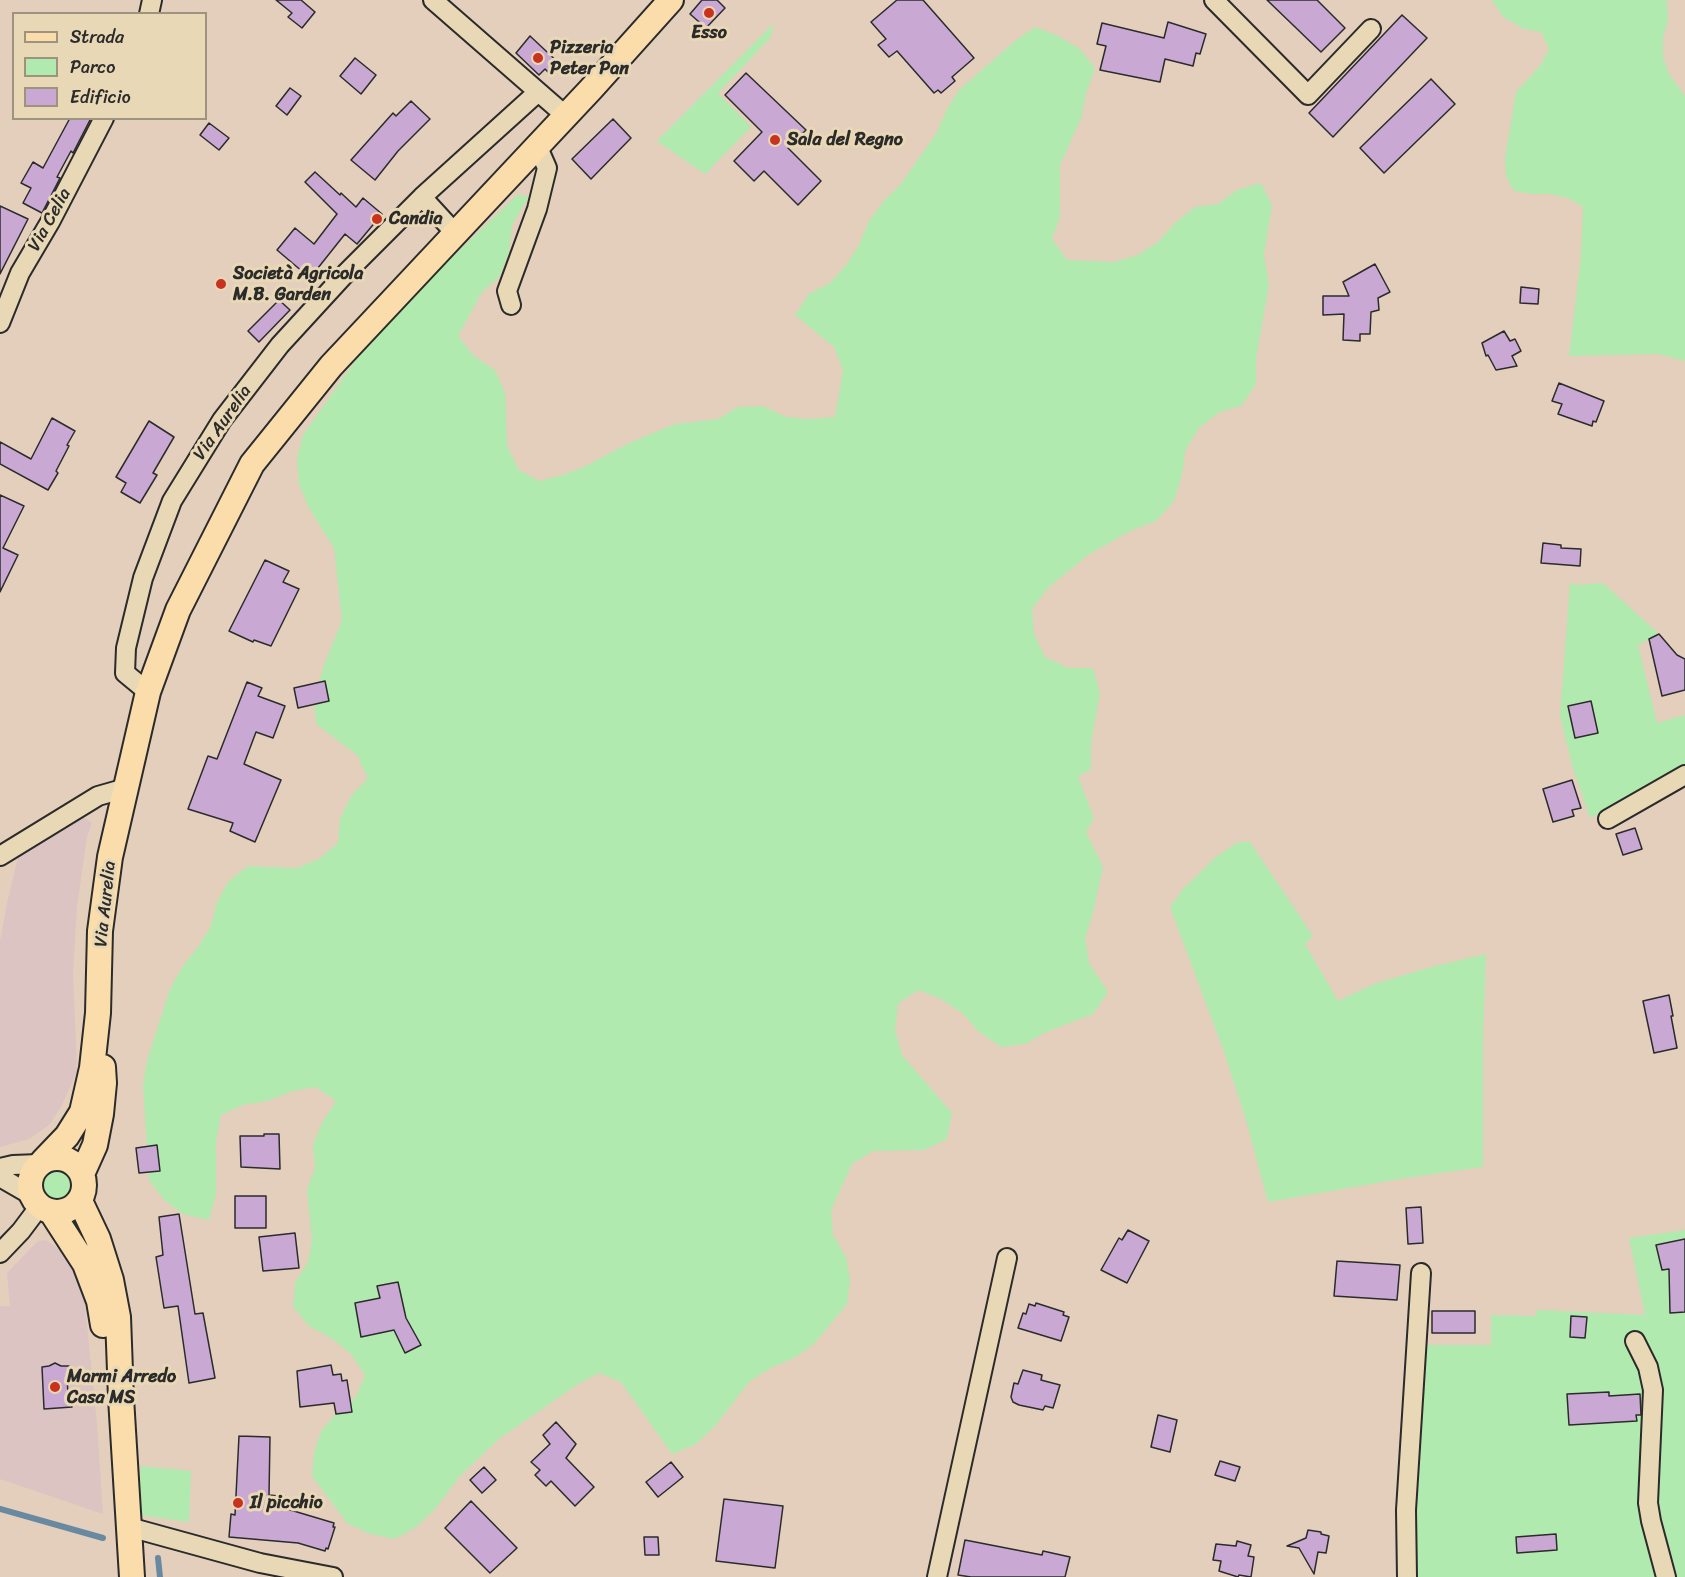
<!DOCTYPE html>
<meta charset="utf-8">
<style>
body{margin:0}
#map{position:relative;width:1685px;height:1577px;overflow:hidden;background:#e3cfbb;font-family:Sriracha,sans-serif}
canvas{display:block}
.legend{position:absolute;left:12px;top:12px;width:195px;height:108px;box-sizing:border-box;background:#e9d8b5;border:2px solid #9d937e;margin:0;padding:8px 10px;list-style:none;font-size:18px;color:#2b2b2b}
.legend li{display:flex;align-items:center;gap:12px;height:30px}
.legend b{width:30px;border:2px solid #9d937e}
</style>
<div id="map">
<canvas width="1685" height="1577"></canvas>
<ul class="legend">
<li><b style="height:8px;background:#fbddab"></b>Strada</li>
<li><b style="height:16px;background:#b0eaae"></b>Parco</li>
<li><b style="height:16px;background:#c9a9d4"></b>Edificio</li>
</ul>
</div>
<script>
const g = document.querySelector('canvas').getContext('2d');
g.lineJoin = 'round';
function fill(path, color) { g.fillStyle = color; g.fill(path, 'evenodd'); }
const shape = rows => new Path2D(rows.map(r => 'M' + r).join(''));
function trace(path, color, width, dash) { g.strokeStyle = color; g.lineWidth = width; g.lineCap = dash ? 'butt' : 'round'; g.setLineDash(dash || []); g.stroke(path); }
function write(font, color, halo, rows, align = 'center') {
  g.font = font + ' Sriracha,sans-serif'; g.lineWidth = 6; g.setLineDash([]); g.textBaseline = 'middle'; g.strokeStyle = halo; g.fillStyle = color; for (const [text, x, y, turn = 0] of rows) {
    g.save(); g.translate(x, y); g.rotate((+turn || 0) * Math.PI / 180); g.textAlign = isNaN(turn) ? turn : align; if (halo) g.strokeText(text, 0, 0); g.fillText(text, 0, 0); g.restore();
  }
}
fill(shape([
 [72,815,83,816,92,823,87,837,77,906,73,972,77,1072,61,1107,49,1125,29,1139,0,1147,0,941,8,899,19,853],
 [46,1240,63,1252,79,1274,84,1295,97,1424,103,1514,0,1479,0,1306,10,1306,7,1273,38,1241]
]), '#dbc4c2');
fill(shape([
 [1492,0,1665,0,1667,2,1668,20,1663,38,1663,57,1669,74,1685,96,1685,361,1658,354,1569,356,1581,256,1583,207,1568,198,1550,194,1532,194,1514,191,1506,176,1505,158,1516,92,1540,66,1549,49,1541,32,1524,29,1503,17],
 [774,23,770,38,718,93,751,127,705,174,657,141],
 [1035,27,1058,36,1080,49,1095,68,1086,93,1081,118,1060,165,1060,216,1052,239,1067,260,1114,262,1138,255,1158,242,1175,223,1195,207,1218,204,1237,190,1261,183,1272,205,1264,255,1269,284,1256,359,1256,384,1242,405,1218,413,1198,429,1185,451,1182,475,1174,501,1156,521,1132,530,1088,555,1048,588,1032,609,1034,634,1045,657,1068,668,1093,668,1100,693,1091,743,1091,769,1078,777,1094,818,1086,832,1103,867,1093,913,1085,938,1089,963,1108,992,1093,1014,1046,1032,1025,1044,1001,1047,979,1032,962,1013,941,999,918,990,898,1004,895,1030,902,1055,952,1113,947,1139,924,1150,873,1151,852,1164,831,1210,833,1235,846,1257,850,1281,847,1304,814,1344,794,1358,770,1368,749,1382,715,1426,696,1444,672,1454,621,1382,599,1373,578,1384,499,1439,460,1476,435,1509,416,1527,395,1539,370,1534,347,1523,312,1476,314,1453,321,1431,337,1413,356,1397,365,1375,351,1354,331,1338,309,1326,293,1307,295,1283,308,1262,312,1239,307,1190,315,1168,313,1145,322,1123,336,1101,316,1087,293,1091,267,1101,243,1105,221,1115,216,1141,216,1194,209,1220,183,1214,164,1200,149,1180,143,1085,147,1061,170,989,183,966,198,947,211,926,217,902,228,882,248,866,297,868,319,859,338,843,340,819,351,796,368,778,357,755,316,724,314,701,324,665,342,620,334,548,309,508,299,484,297,459,303,435,365,347,446,263,517,195,529,196,512,225,509,251,500,276,482,292,458,336,474,356,495,370,505,393,507,446,519,470,539,481,563,475,586,466,629,443,675,424,718,419,738,407,763,406,786,417,810,419,835,417,843,370,834,347,795,315,809,294,830,283,847,264,859,245,869,221,883,202,900,185,936,134,946,111,959,90,1015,41],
 [1570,582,1575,585,1603,583,1659,634,1638,645,1657,723,1685,715,1685,768,1590,818,1572,765,1560,716],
 [1238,842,1250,842,1313,936,1305,944,1338,1001,1374,984,1431,967,1486,954,1483,1034,1483,1167,1406,1178,1268,1202,1246,1120,1223,1049,1170,907,1183,889,1216,857],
 '36 1185a22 22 0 1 1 44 0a22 22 0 1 1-44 0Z',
 [1685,1230,1685,1577,1413,1577,1413,1510,1421,1345,1491,1345,1491,1315,1536,1316,1537,1310,1645,1315,1629,1238],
 [141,1466,191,1471,189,1522,138,1515]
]), '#b0eaae');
trace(shape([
 [0,1509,103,1538],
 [158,1558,160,1577]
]), '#6989a1', 6);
const building = shape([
 [276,0,301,0,315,12,302,28,288,17,292,13,276,0],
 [702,0,717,0,725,8,706,28,690,14,702,0],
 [897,0,923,0,974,58,952,77,955,81,941,93,938,90,934,93,897,51,889,57,878,45,886,39,871,22,897,0],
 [1267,0,1317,0,1345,28,1321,52,1267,0],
 [1402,15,1427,38,1333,137,1309,113,1402,15],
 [1168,22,1206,34,1200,54,1196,53,1193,66,1165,59,1160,82,1100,70,1106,46,1097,44,1102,23,1164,38,1168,22],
 [530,36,562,66,552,76,545,69,539,75,516,53,530,36],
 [355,58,376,75,361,94,340,76,355,58],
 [746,73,806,130,788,148,821,181,798,205,764,171,754,181,734,161,762,132,725,95,746,73],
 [1431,79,1455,104,1384,173,1360,148,1431,79],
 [290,88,301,96,287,115,276,106,290,88],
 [411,101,430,119,398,151,375,180,351,160,393,113,396,116,411,101],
 [70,118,91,118,73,153,71,151,57,177,60,178,42,213,23,203,31,188,21,183,33,162,43,168,70,118],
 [613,119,631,138,591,179,572,159,613,119],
 [209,123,229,138,219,150,200,135,209,123],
 [315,172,340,195,341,193,356,207,363,198,382,214,357,244,345,234,310,278,277,250,295,228,314,244,337,214,305,182,315,172],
 [0,206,28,219,0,274,0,206],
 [1375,264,1390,292,1378,298,1379,310,1371,312,1370,334,1360,334,1360,341,1343,340,1344,314,1323,315,1323,296,1349,296,1343,282,1375,264],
 [1521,287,1539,289,1538,304,1520,303,1521,287],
 [279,300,290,310,259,342,248,331,279,300],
 [1504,331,1510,341,1515,339,1521,351,1512,356,1517,366,1496,370,1488,355,1486,356,1482,343,1504,331],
 [1559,383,1604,401,1596,422,1593,421,1592,426,1558,414,1562,404,1552,401,1559,383],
 [52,418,75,431,67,445,69,446,56,471,58,473,48,490,0,464,0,442,31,459,52,418],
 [149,421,174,437,153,473,157,475,140,503,121,492,126,483,116,477,149,421],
 [0,495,24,506,3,548,18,555,0,592,0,495],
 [1543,543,1561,545,1561,548,1581,549,1580,566,1541,563,1543,543],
 [265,560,289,571,283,582,299,589,271,646,254,640,253,642,229,631,265,560],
 [1659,634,1677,655,1685,659,1685,690,1662,696,1649,639,1659,634],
 [325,681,329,701,298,708,294,688,325,681],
 [247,682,262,688,258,696,285,706,273,738,256,732,244,764,281,780,255,842,230,831,233,823,188,809,208,756,217,759,247,682],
 [1591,701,1598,733,1575,738,1568,706,1591,701],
 [1572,780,1581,808,1572,810,1574,816,1553,822,1543,789,1572,780],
 [1635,828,1642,849,1623,855,1616,834,1635,828],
 [1669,995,1673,1016,1671,1016,1677,1048,1654,1053,1643,1001,1669,995],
 [264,1134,279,1134,280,1169,241,1167,240,1136,264,1136,264,1134],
 [157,1145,160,1171,139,1173,136,1148,157,1145],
 [235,1196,266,1196,266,1228,235,1228,235,1196],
 [1421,1207,1423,1243,1408,1244,1406,1208,1421,1207],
 [179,1214,195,1314,203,1313,215,1378,189,1383,178,1306,164,1308,156,1257,163,1255,159,1217,179,1214],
 [1128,1230,1149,1241,1127,1283,1101,1270,1119,1238,1122,1240,1128,1230],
 [295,1233,299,1268,263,1271,259,1237,295,1233],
 [1685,1239,1685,1312,1670,1313,1669,1269,1662,1270,1656,1245,1685,1239],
 [1337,1261,1400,1265,1397,1300,1334,1296,1337,1261],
 [398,1282,406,1318,421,1345,405,1353,394,1330,361,1337,355,1303,380,1298,377,1286,398,1282],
 [1036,1303,1064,1312,1063,1315,1069,1317,1061,1341,1018,1328,1023,1313,1026,1314,1029,1304,1035,1306,1036,1303],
 [1432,1311,1475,1311,1475,1333,1432,1333,1432,1311],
 [1571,1316,1587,1317,1585,1338,1570,1337,1571,1316],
 [55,1363,61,1366,69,1366,67,1379,68,1393,72,1407,44,1409,42,1367,49,1366,55,1363],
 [331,1365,333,1375,341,1374,342,1381,347,1380,352,1412,336,1414,334,1403,300,1407,297,1371,331,1365],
 [1023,1370,1042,1375,1041,1380,1060,1385,1053,1408,1045,1406,1043,1410,1019,1405,1013,1402,1011,1397,1014,1383,1018,1384,1023,1370],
 [1609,1392,1609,1396,1640,1394,1641,1415,1636,1415,1637,1421,1569,1425,1567,1394,1609,1392],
 [1158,1415,1177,1420,1170,1452,1151,1447,1158,1415],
 [556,1422,576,1444,566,1458,594,1487,575,1506,551,1481,546,1486,535,1475,540,1470,531,1462,550,1444,543,1435,556,1422],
 [239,1436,270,1437,269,1495,289,1497,287,1509,334,1523,333,1527,335,1527,328,1549,326,1548,325,1551,298,1543,229,1537,231,1514,235,1515,239,1436],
 [1220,1461,1240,1467,1235,1481,1215,1475,1220,1461],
 [671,1462,683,1477,658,1497,646,1482,671,1462],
 [484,1467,496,1480,482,1493,470,1480,484,1467],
 [724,1499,783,1506,775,1568,716,1561,724,1499],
 [471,1501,517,1548,490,1573,445,1528,471,1501],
 [1308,1530,1321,1532,1321,1534,1329,1536,1326,1553,1318,1552,1314,1574,1299,1548,1287,1546,1306,1538,1308,1530],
 [1556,1534,1557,1550,1517,1553,1516,1537,1556,1534],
 [644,1537,658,1537,659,1555,645,1555,644,1537],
 [965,1540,1042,1555,1043,1551,1070,1557,1065,1577,971,1577,958,1575,965,1540],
 [1237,1541,1251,1545,1248,1556,1254,1557,1251,1577,1239,1575,1238,1577,1219,1571,1221,1561,1213,1560,1216,1544,1236,1546,1237,1541]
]);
fill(building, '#c9a9d4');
trace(building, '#2b2b2b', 1.5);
const minor = shape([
 [433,0,566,116],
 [1214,0,1308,95,1371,29],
 [149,14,152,0],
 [422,197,455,233],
 [511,305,507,291,537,209,547,168,537,145],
 [0,323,20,273,50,222,104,118],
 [148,692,125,673,126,648,143,578,172,501,222,420,280,345,347,272,422,197,538,92],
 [1608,819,1685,775],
 [0,856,98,796,126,788],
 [0,1168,13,1165,39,1164],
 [0,1177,31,1195],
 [0,1253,21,1231,39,1207],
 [1635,1341,1648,1367,1653,1390,1648,1503,1651,1521,1666,1577],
 [129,1527,260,1563,333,1577],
 [937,1577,1007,1258],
 [1407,1577,1406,1510,1421,1273]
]);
const major = shape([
 '30 1185a27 27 0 1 1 54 0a27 27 0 1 1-54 0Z',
 [43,1161,67,1136,82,1112,92,1068,98,1013,100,931,110,857,148,692,178,610,252,464,331,366,592,88,671,0],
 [82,1174,95,1145,101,1114,104,1083,103,1067],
 [80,1201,98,1239,111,1280,118,1317,121,1398,132,1577],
 [52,1213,85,1264,99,1301,103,1325]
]);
trace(minor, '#2b2b2b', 22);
trace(major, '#2b2b2b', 28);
trace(minor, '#e9d8b5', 18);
trace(major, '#fbddab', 24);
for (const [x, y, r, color] of [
 [709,13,6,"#c8321e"],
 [538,58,6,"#c8321e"],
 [775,140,6,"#c8321e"],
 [377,219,6,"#c8321e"],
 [221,284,6,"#c8321e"],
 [55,1387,6,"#c8321e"],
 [238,1503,6,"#c8321e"]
]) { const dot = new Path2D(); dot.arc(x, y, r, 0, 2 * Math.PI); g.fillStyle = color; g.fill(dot); trace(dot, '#e9d8b5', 2); }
write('bold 18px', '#2b2b2b', '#e9d8b5', [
 ["Esso",709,33,"center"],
 ["Pizzeria",550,48],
 ["Peter Pan",550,69],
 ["Sala del Regno",787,140],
 ["Candia",389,219],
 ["Società Agricola",233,274],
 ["M.B. Garden",233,295],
 ["Marmi Arredo",67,1377],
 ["Casa MS",67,1398],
 ["Il picchio",250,1503]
], 'left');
write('18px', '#2b2b2b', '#e9d8b5', [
 ["Via Celia",50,220,-61],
 ["Via Aurelia",223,423,-55],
 ["Via Aurelia",106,904,-84]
]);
</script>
